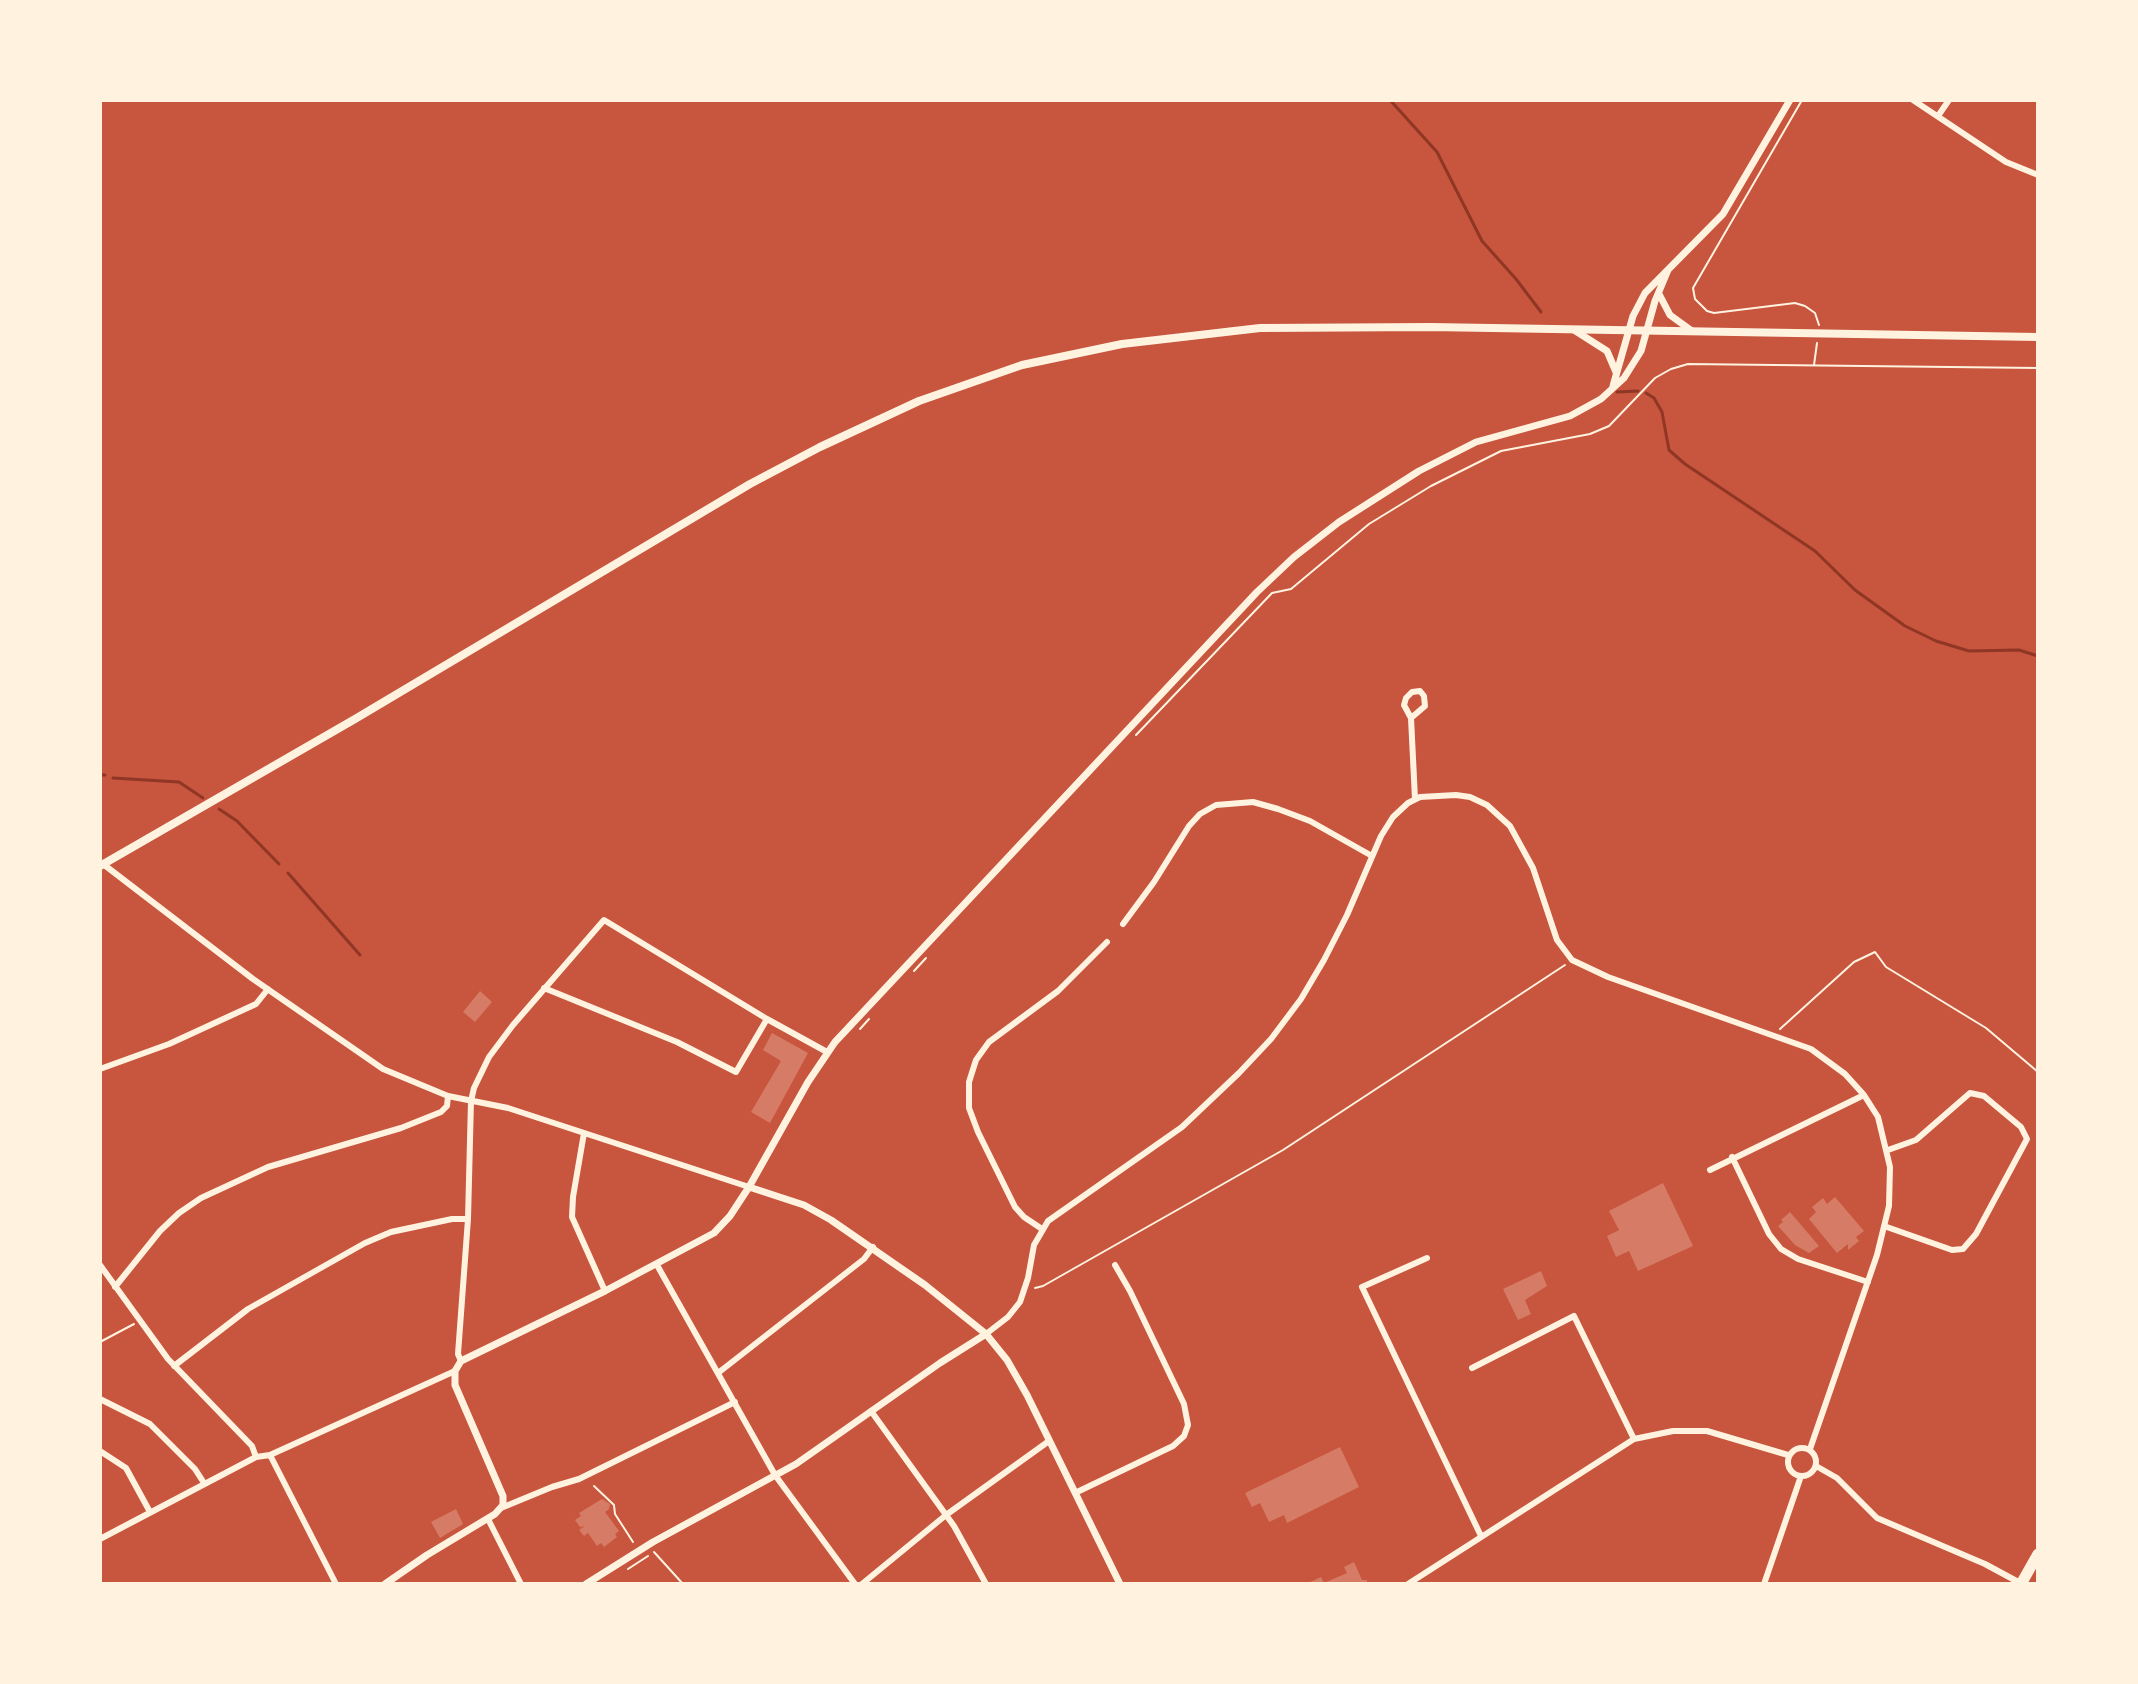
<!DOCTYPE html>
<style>
body{margin:0}
#map{position:relative;width:2138px;height:1684px;overflow:hidden;background:#c8553d;font-family:"Varela Round",sans-serif}
canvas{display:block}
.frame{position:absolute;inset:0;border:102px solid #fff3e0;pointer-events:none}
</style>
<div id="map">
<canvas width="2138" height="1684"></canvas>
<div class="frame"></div>
</div>
<script>
const g = document.querySelector('canvas').getContext('2d');
g.lineJoin = 'round';
const shape = rows => new Path2D(rows.map(r => 'M' + r).join(''));
function trace(path, color, width, dash) { g.strokeStyle = color; g.lineWidth = width; g.lineCap = dash ? 'butt' : 'round'; g.setLineDash(dash || []); g.stroke(path); }
function fill(path, color) { g.fillStyle = color; g.fill(path, 'evenodd'); }
trace(shape([
 [1390,100,1437,152,1482,241,1516,279,1541,312],
 [1617,392,1638,391],
 [1646,393,1654,398,1662,412,1669,450,1685,464,1815,551,1855,590,1905,626,1936,641,1969,651,2019,650,2038,656],
 [100,775,105,775],
 [113,778,179,782,203,798],
 [219,809,237,821,279,864],
 [288,873,360,955]
]), '#8f3625', 3);
fill(shape([
 [480,991,492,1002,475,1022,463,1012],
 [772,1033,808,1053,770,1123,751,1112,781,1061,763,1050],
 [1663,1183,1693,1246,1638,1271,1629,1251,1616,1257,1607,1236,1619,1230,1609,1211],
 [1835,1197,1864,1231,1856,1237,1859,1241,1848,1250,1848,1244,1837,1253,1809,1219,1816,1212,1812,1207,1823,1198,1827,1204],
 [1790,1212,1819,1246,1809,1253,1795,1245,1778,1226,1783,1222,1781,1220],
 [1541,1271,1547,1286,1525,1300,1531,1314,1518,1320,1503,1289],
 [1340,1447,1359,1487,1287,1523,1284,1515,1269,1522,1260,1503,1252,1507,1245,1493],
 [602,1499,610,1504,609,1509,605,1512,619,1531,615,1534,617,1537,604,1547,601,1543,597,1546,588,1533,584,1536,579,1530,585,1526,580,1527,575,1520,581,1516,579,1513],
 [456,1509,463,1524,440,1538,431,1522],
 [1354,1562,1362,1580,1367,1580,1367,1584,1306,1584,1321,1577,1324,1583,1347,1573,1344,1567]
]), '#d67c66');
trace(shape([
 [1802,100,1693,288,1695,299,1707,311,1714,313,1795,303,1805,306,1815,313,1819,325],
 [1814,365,1817,343],
 [1136,735,1272,593,1291,589,1369,524,1431,486,1501,451,1590,434,1609,426,1655,378,1671,369,1688,364,2038,368],
 [914,971,926,958],
 [860,1029,869,1019],
 [1780,1029,1854,962,1875,952,1886,967,1986,1028,2038,1072],
 [1035,1288,1043,1286,1283,1150,1565,965],
 [100,1342,134,1324],
 [594,1486,614,1505,615,1514,633,1542],
 [654,1552,683,1584],
 [628,1569,648,1556]
]), '#fff3e0', 2);
trace(shape([
 [1913,100,2006,162,2038,175],
 [1938,116,1949,100],
 [1411,718,1425,706,1424,696,1420,691,1412,692,1406,698,1404,705,1411,718,1415,799],
 [103,864,253,979,383,1069,448,1096,508,1108,749,1187],
 [1123,924,1154,882,1189,826,1200,814,1216,805,1253,802,1278,809,1310,821,1372,856],
 [544,988,677,1042,736,1072,767,1019],
 [100,1069,169,1044,256,1004,268,989],
 [584,1133,573,1197,572,1217,605,1291],
 [1732,1157,1769,1234,1781,1249,1798,1259,1868,1282],
 [1710,1170,1864,1095],
 [1884,1226,1952,1250,1963,1249,1976,1234,2027,1139,2021,1127,1984,1096,1970,1093,1916,1140,1888,1150],
 [1042,1229,1024,1217,1015,1207,978,1132,969,1108,969,1082,976,1060,989,1042,1058,991,1107,942],
 [1427,1258,1362,1287,1481,1536],
 [100,1265,168,1359,252,1446,256,1457],
 [657,1265,775,1475,855,1584],
 [115,1287,160,1231,179,1213,201,1198,268,1167,401,1128,441,1112,447,1106,448,1096],
 [986,1334,1008,1317,1020,1302,1028,1278,1034,1245,1048,1221,1182,1127,1239,1073,1271,1039,1301,999,1324,960,1347,915,1381,836,1393,817,1408,803,1420,797,1456,795,1470,797,1487,805,1510,826,1533,868,1557,940,1572,960,1608,977,1811,1049,1845,1074,1864,1095,1878,1117,1890,1167,1889,1206,1877,1255,1810,1449],
 [461,1361,458,1354,468,1219,471,1101,474,1088,489,1057,513,1025,604,920,767,1019,827,1052],
 [174,1366,248,1309,365,1243,391,1232,452,1219,468,1219],
 [1472,1368,1574,1316,1634,1439],
 [718,1373,864,1259,873,1247],
 [100,1399,150,1424,195,1469,204,1483],
 [871,1411,954,1526,986,1584],
 '1788 1462a14 14 0 1 1 28 0a14 14 0 1 1-28 0Z',
 [100,1451,126,1468,150,1512],
 [270,1455,336,1584],
 [1816,1466,1837,1478,1877,1518,1985,1564,2022,1584],
 [1075,1493,1173,1446,1184,1436,1188,1425,1184,1404,1130,1291,1115,1265],
 [501,1508,552,1487,579,1479,735,1402],
 [488,1519,521,1584],
 [100,1539,256,1457,270,1455,455,1371],
 [862,1584,946,1515,1049,1441],
 [1408,1584,1634,1439,1673,1431,1707,1431,1788,1455],
 [1764,1584,1801,1476]
]), '#fff3e0', 6);
trace(shape([
 [1659,294,1670,315,1692,331],
 [1574,330,1607,351,1616,372],
 [1613,386,1633,316,1645,293,1723,214,1790,100],
 [749,1187,804,1205,831,1220,925,1285,986,1334,1007,1360,1027,1395,1120,1584],
 [385,1584,427,1555,495,1514,503,1505,503,1496,455,1385,455,1371,461,1361,605,1291,714,1233,730,1216,749,1187,808,1082,835,1042,1257,592,1294,557,1339,522,1419,471,1476,442,1570,416,1601,399,1624,378,1641,351,1655,301,1668,270],
 [586,1584,653,1542,796,1464,940,1363,986,1334]
]), '#fff3e0', 7);
trace(shape([
 [100,866,355,719,750,484,820,447,919,401,1022,365,1122,344,1260,328,1431,327,2038,337]
]), '#fff3e0', 8);
trace(shape([
 [2021,1584,2038,1554]
]), '#fff3e0', 11);
</script>
